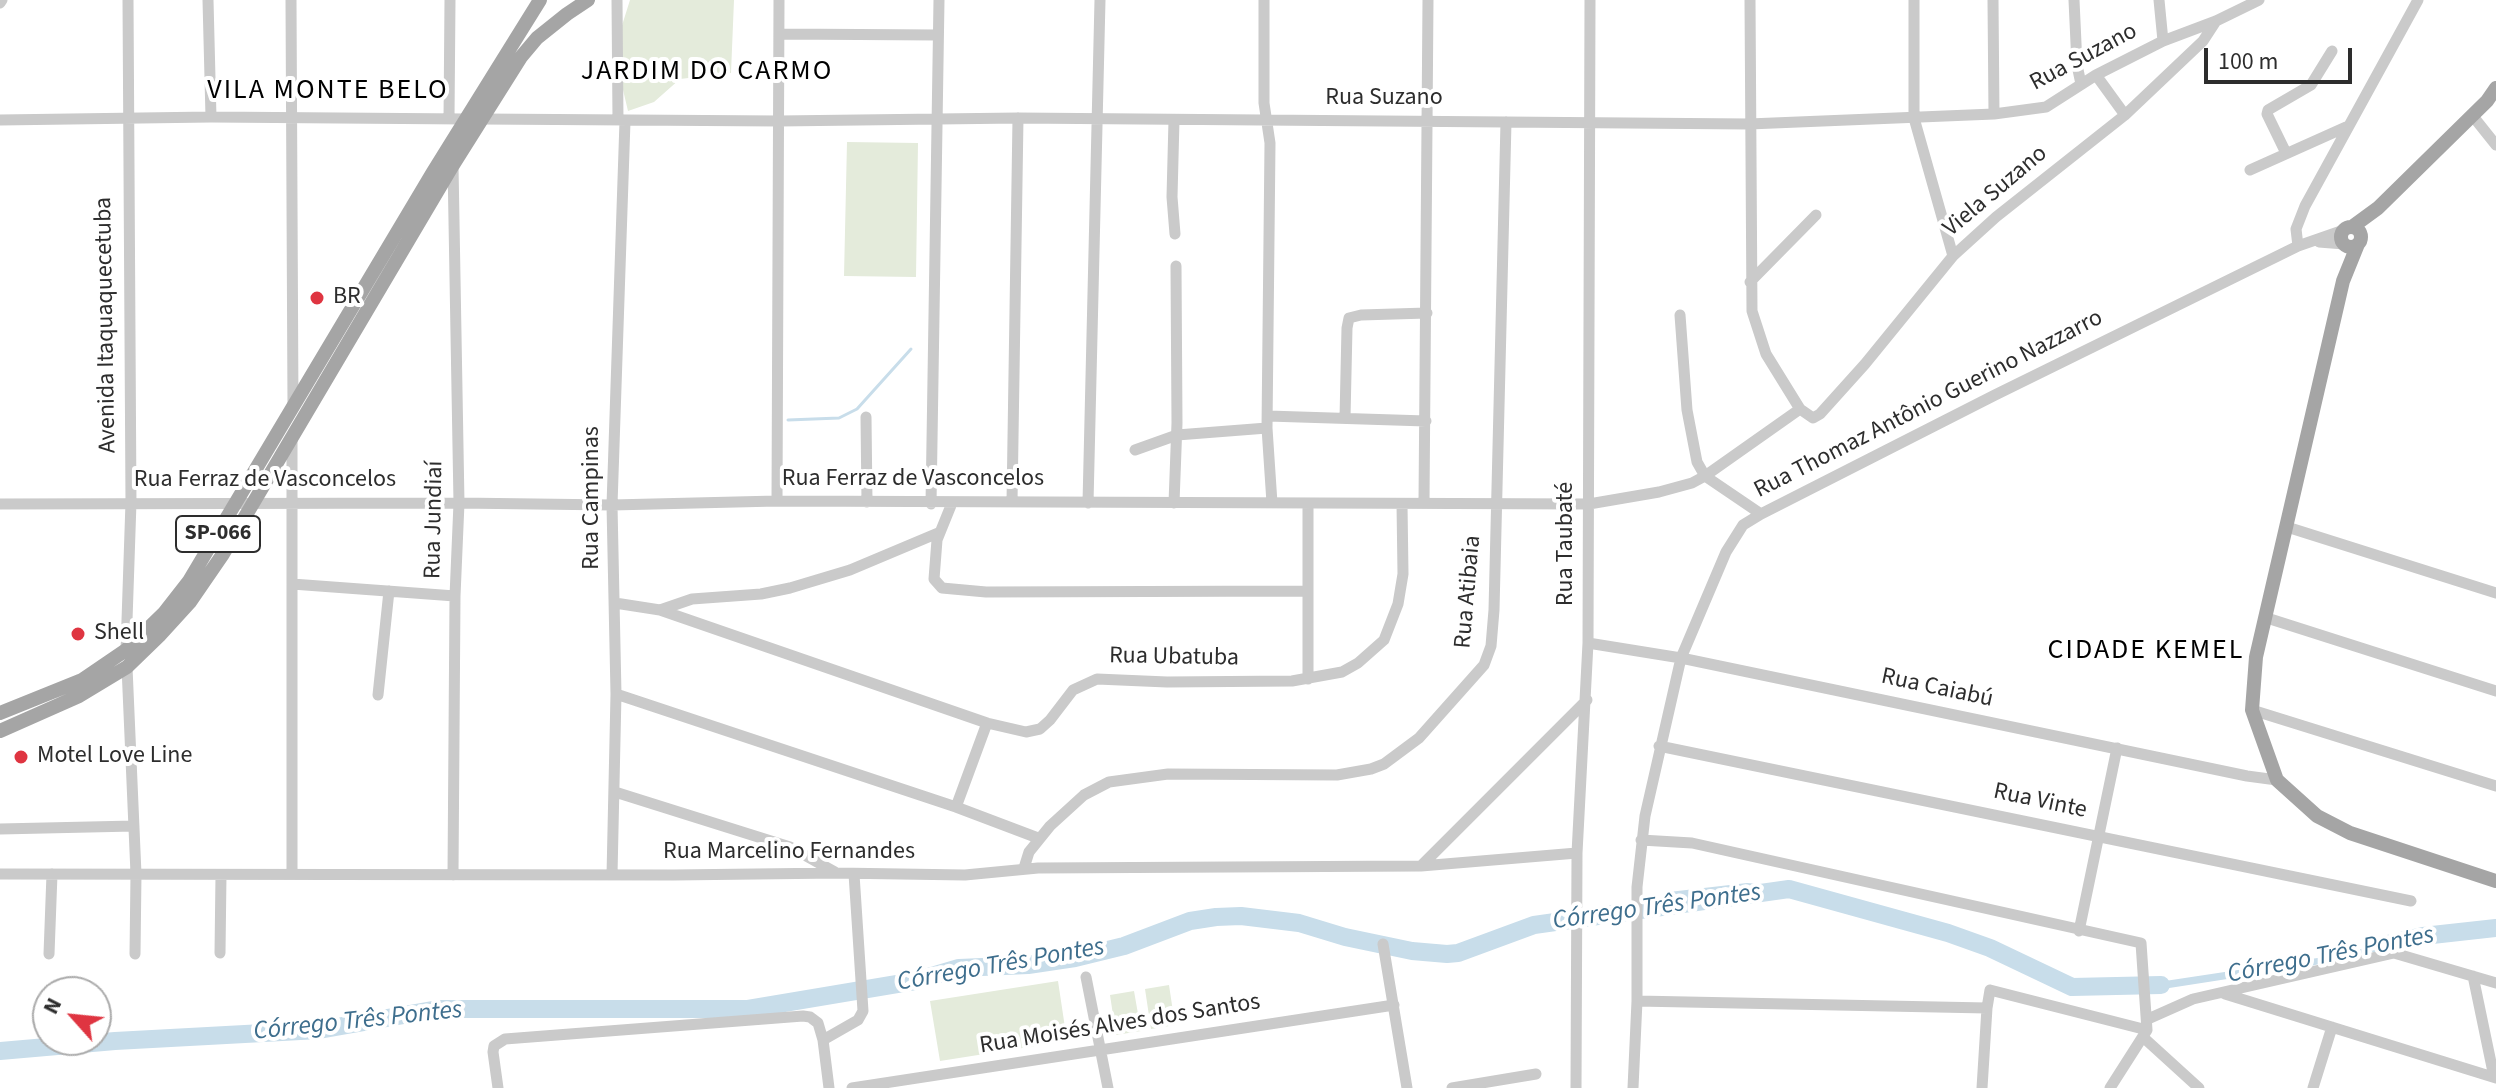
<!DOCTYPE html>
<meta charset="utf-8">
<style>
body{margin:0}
#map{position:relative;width:2496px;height:1088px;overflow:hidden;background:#fff;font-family:"Source Sans 3",sans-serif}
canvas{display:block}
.north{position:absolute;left:32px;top:976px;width:80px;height:80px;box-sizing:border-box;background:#fff;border:2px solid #ababab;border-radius:50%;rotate:297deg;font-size:22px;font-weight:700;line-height:32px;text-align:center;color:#2d2d2d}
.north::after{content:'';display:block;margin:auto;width:28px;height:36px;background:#df3541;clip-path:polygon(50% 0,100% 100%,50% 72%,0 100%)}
.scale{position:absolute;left:2204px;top:48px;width:148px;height:36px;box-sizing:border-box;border:4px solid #2d2d2d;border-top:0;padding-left:10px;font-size:24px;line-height:28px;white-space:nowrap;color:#2d2d2d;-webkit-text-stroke:6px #fff;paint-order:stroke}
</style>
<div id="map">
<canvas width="2496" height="1088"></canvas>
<div class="north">N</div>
<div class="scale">100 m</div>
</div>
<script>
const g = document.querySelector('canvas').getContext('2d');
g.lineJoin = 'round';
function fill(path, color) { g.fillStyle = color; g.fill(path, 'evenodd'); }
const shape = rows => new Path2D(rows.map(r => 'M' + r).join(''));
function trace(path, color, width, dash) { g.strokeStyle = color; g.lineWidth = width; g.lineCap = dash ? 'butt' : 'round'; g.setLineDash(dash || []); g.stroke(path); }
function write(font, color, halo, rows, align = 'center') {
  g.font = font + ' "Source Sans 3",sans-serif'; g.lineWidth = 8; g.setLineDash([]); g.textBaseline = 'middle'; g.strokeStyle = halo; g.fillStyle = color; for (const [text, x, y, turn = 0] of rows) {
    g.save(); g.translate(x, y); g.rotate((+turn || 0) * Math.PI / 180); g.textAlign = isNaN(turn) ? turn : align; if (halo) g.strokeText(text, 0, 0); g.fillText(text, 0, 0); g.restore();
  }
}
fill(shape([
 [630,0,734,0,731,73,680,79,654,102,628,111,620,77,619,35],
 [847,142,918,143,916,277,844,276],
 [1058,981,1067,1041,940,1061,930,1001],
 [1169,985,1175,1025,1151,1029,1145,989],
 [1134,991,1141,1031,1116,1035,1110,995]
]), '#e4ebdb');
fill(shape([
 [1747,883,1808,888,1853,901,1851,904,1802,889,1746,889,1666,903,1669,892],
 [2402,937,2400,944,2311,966,2150,991,2145,984,2344,954]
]), '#c8ddea');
trace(shape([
 [788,420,839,418,857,409,911,349]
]), '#c8ddea', 3);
trace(shape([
 [2379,946,2423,936,2496,928],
 [0,1051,115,1041,319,1030,438,1009,748,1009,915,981,959,968,1028,965,1075,958,1124,946,1190,921,1216,917,1241,916,1299,923,1345,937,1412,951,1447,954,1458,953,1534,925,1789,889,1948,933,1990,948,2072,987,2161,985]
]), '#c8ddea', 18);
trace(shape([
 [208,0,211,117],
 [291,0,293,405],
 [617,0,618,120],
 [1264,0,1264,103,1270,143,1267,428,1272,503],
 [1750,0,1752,311,1766,354,1800,409,1813,418,1820,414,1865,364,1953,256,1996,217,2125,115,2203,41,2216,21],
 [1914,0,1914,118,1953,256],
 [1993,0,1994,114],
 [2074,0,2077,65,2081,84],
 [2159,0,2163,41],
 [0,3,2,0],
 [779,34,938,35],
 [2096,75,2125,115],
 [2472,115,2496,145],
 [449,119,450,0],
 [481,119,779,121,1018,118,1749,124,1994,114,2046,107,2096,75,2163,41,2216,21,2259,0],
 [0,120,211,117,466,119],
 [1174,120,1172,197,1175,234],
 [2286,153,2267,114,2268,110,2311,85,2332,51],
 [453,165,459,503,455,596,453,875],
 [2250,170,2346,127],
 [2319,242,2344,244],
 [2298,246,2296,229,2305,206,2418,0],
 [1750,282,1816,215],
 [1680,315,1687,410,1697,462,1705,476,1761,514],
 [1268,416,1426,421],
 [866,417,867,502],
 [1345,418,1347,328,1349,318,1361,315,1427,313],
 [1135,450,1177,435,1267,428],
 [777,501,779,0],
 [1012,502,1018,118],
 [952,503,937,540,934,579,942,588,986,592,1307,591],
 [1088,503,1100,0],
 [1174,503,1177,423,1176,266],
 [1424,503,1428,0],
 [0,504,459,503,612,505,777,501,1589,504,1659,492,1692,483,1705,476,1800,409],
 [931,504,939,0],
 [1308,504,1308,679],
 [2287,527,2496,593],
 [292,584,455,596],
 [615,603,660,610,987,723,1026,732,1040,729,1050,720,1073,690,1097,679,1167,682,1292,681,1342,672,1358,663,1384,640,1398,604,1403,574,1402,504],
 [660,610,692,599,761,594,790,588,850,570,938,533],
 [2267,618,2496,691],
 [1588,643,1681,658,2247,776,2277,780],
 [126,650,131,502,128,0],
 [127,667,136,874,135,954],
 [616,694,956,807,1038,838],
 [378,695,389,591],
 [2252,710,2496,786],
 [1659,746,2411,901],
 [615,792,790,847,835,872],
 [956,807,987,723],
 [0,829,134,826],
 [1641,840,1692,843,2141,943,2147,1030,2110,1088],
 [1421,866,1587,700],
 [1024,868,1029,852,1050,826,1084,795,1109,782,1168,774,1337,775,1371,769,1384,764,1419,738,1484,665,1491,646,1494,610,1506,122],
 [0,874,674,875,837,873,965,875,1038,868,1421,866,1577,853],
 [292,874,292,439],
 [612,875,616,694,612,505,625,121],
 [2079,931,2117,748],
 [1383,944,1407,1088],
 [220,953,221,875],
 [49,954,52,874],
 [2473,976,2494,1077],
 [1086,977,1108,1088],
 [2225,994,2496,1078],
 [1637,1001,1987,1008],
 [2148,1019,2193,999,2394,953,2496,983],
 [2144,1038,2199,1088],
 [823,1040,858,1020,863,1011,854,874],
 [498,1088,493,1052,494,1046,505,1039,803,1016,810,1017,818,1023,823,1040,829,1088],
 [852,1088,1394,1005],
 [1452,1088,1536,1074],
 [1576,1088,1577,853,1588,643,1590,0],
 [1633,1088,1637,1001,1637,887,1645,816,1681,658,1726,552,1743,525,1761,514,1995,395,2298,246,2344,230],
 [1982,1088,1987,1008,1990,990,2147,1030],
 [2313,1088,2332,1027]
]), '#cacaca', 11);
trace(shape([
 [2352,227,2378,208,2487,101,2496,88],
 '2341 237a10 10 0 1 1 20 0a10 10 0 1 1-20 0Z',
 [2358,244,2343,281,2256,657,2252,710,2277,780,2317,816,2350,833,2496,881],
 [0,713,82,680,126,650,164,613,189,581,433,172,540,0],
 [0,731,79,696,127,667,159,636,190,602,223,554,453,165,521,57,537,38,567,14,588,0]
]), '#a5a5a5', 14);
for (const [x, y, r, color] of [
 [317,298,8,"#df3541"],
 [78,634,8,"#df3541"],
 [21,757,8,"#df3541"]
]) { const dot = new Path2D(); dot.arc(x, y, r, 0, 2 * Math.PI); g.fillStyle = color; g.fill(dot); trace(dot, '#fff', 3); }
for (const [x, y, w] of [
 [218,534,84]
]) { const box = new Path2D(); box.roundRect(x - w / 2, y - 18, w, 36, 6); g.fillStyle = '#fff'; g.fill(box); trace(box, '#2d2d2d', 2); }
write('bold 22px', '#2d2d2d', null, [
 ["SP-066",218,534]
]);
write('24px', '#2d2d2d', '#fff', [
 ["Rua Suzano",2084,58,-28],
 ["Rua Suzano",1384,99],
 ["Viela Suzano",1996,192,-40],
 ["Avenida Itaquaquecetuba",107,325,-91],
 ["Rua Thomaz Antônio Guerino Nazzarro",1929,405,-27],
 ["Rua Ferraz de Vasconcelos",913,480],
 ["Rua Ferraz de Vasconcelos",265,481],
 ["Rua Campinas",593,498,-90],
 ["Rua Jundiaí",435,520,-89],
 ["Rua Taubaté",1567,544,-90],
 ["Rua Atibaia",1469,592,-85],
 ["Rua Ubatuba",1174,658,1],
 ["Rua Caiabú",1937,689,12],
 ["Rua Vinte",2040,802,12],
 ["Rua Marcelino Fernandes",789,853],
 ["Rua Moisés Alves dos Santos",1120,1025,-9]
]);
write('24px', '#2d2d2d', '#fff', [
 ["BR",333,298],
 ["Shell",94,634],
 ["Motel Love Line",37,757]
], 'left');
write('italic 26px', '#3e6e8d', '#fff', [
 ["Córrego Três Pontes",1657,908,-8],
 ["Córrego Três Pontes",2331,956,-11],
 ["Córrego Três Pontes",1001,966,-10],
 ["Córrego Três Pontes",358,1022,-6]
]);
g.letterSpacing = '2px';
write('28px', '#000', '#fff', [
 ["JARDIM DO CARMO",707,73],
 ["VILA MONTE BELO",328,92],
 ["CIDADE KEMEL",2146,652]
]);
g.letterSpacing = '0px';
</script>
